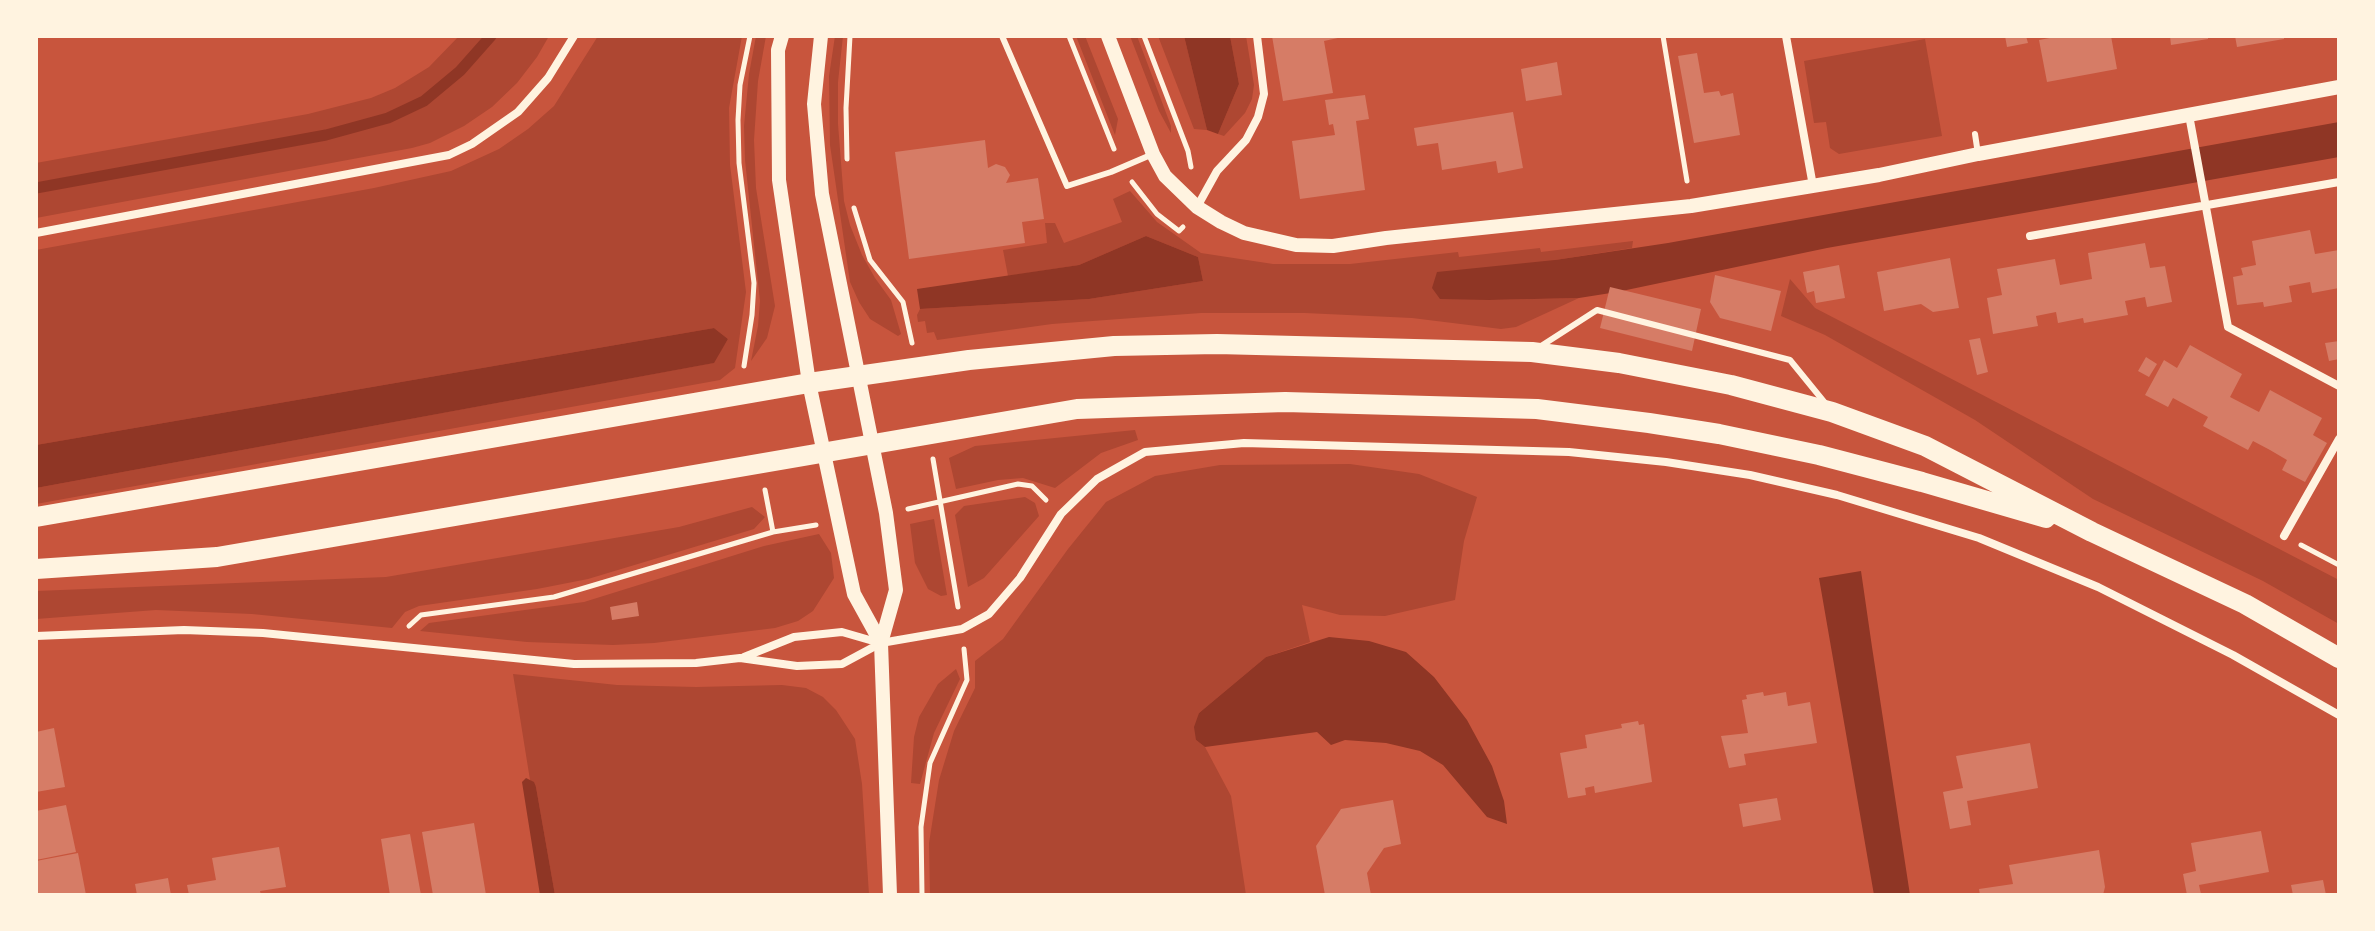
<!DOCTYPE html>
<style>
body{margin:0}
#map{position:relative;width:2375px;height:931px;overflow:hidden;background:#c8553d;font-family:"PT Sans Narrow",sans-serif}
canvas{display:block}
.frame{position:absolute;inset:0;border:38px solid #fff3e0;pointer-events:none}
</style>
<div id="map">
<canvas width="2375" height="931"></canvas>
<div class="frame"></div>
</div>
<script>
const g = document.querySelector('canvas').getContext('2d');
g.lineJoin = 'round';
function fill(path, color) { g.fillStyle = color; g.fill(path, 'evenodd'); }
const shape = rows => new Path2D(rows.map(r => 'M' + r).join(''));
function trace(path, color, width, dash) { g.strokeStyle = color; g.lineWidth = width; g.lineCap = dash ? 'butt' : 'round'; g.setLineDash(dash || []); g.stroke(path); }
fill(shape([
 [459,36,549,36,537,57,517,83,492,107,464,126,430,143,412,148,36,218,36,163,308,114,371,98,395,88,429,67],
 [598,36,742,36,729,108,730,165,746,292,735,368,720,380,36,504,36,488,713,363,728,339,714,328,36,445,36,250,374,188,451,171,499,149,528,129,554,106],
 [756,36,766,36,758,81,754,140,756,188,775,306,767,338,751,361,758,326,760,301,745,160,744,126,749,74],
 [835,36,843,36,838,82,838,124,844,201,850,225,862,255,875,278,891,300,901,334,898,336,870,319,859,302,850,282,830,145,829,76],
 [1076,36,1085,36,1118,119,1115,135],
 [1130,36,1137,36,1171,126,1171,133,1159,111],
 [1158,36,1184,36,1207,130,1194,129],
 [1230,36,1246,36,1254,85,1252,99,1245,113,1224,136,1218,134,1239,84],
 [1925,39,1942,136,1839,154,1830,148,1826,122,1814,123,1804,61],
 [1130,191,1157,222,1201,253,1273,264,1350,264,1458,252,1459,257,1540,248,1541,252,1633,241,1632,248,1555,260,1489,300,1579,298,1516,327,1501,329,1412,318,1305,313,1201,313,1052,324,937,340,934,332,927,333,925,321,918,322,917,315,920,309,1089,299,1203,281,1198,257,1146,236,1079,265,1008,276,1003,250,1047,243,1045,223,1055,223,1064,243,1122,222,1113,199],
 [1790,279,1815,308,2339,580,2339,624,2263,581,2093,499,1975,420,1825,335,1781,316],
 [1135,430,1138,440,1101,453,1055,488,1023,478,998,480,956,489,949,458,975,446],
 [1350,464,1419,474,1477,497,1464,541,1455,600,1385,616,1340,615,1302,605,1310,642,1266,657,1199,713,1196,740,1205,747,1231,796,1246,895,930,895,929,843,939,780,954,731,975,688,975,661,1003,639,1068,549,1106,502,1155,476,1220,465],
 [1025,497,1035,503,1039,516,984,578,968,587,955,515,964,506],
 [752,507,765,517,754,529,588,579,537,589,419,606,405,612,392,628,252,614,156,610,36,619,36,591,386,577,679,527],
 [934,519,947,595,941,596,928,589,915,563,910,524],
 [819,534,831,553,834,578,813,611,798,621,775,628,654,643,613,645,527,642,420,631,429,623,584,602,764,546],
 [956,669,960,679,934,733,920,784,911,783,914,737,919,717,938,684],
 [513,674,617,685,696,687,782,685,806,688,823,697,836,710,855,739,862,784,869,895,555,895,536,787,530,780]
]), '#ae4732');
fill(shape([
 [1184,36,1230,36,1239,84,1218,134,1207,130],
 [2339,122,2339,157,1827,248,1617,292,1579,298,1489,300,1440,299,1432,288,1437,272,1555,260,1668,243],
 [1146,236,1198,257,1203,281,1089,299,920,309,917,289,1079,265],
 [714,328,728,339,714,363,36,488,36,445],
 [1861,571,1872,647,1910,895,1874,895,1819,578],
 [1329,637,1369,641,1406,652,1434,677,1467,720,1492,766,1504,801,1507,824,1487,817,1443,765,1420,751,1386,743,1345,740,1331,745,1317,732,1205,747,1196,740,1194,727,1199,713,1266,657],
 [526,778,534,782,536,787,555,895,540,895,522,782]
]), '#8f3625');
trace(shape([
 [36,188,326,135,388,118,424,101,460,71,491,36]
]), '#8f3625', 11);
fill(shape([
 [1272,36,1347,36,1324,41,1333,93,1283,101],
 [2005,36,2026,36,2028,43,2007,47],
 [2060,36,2111,36,2117,69,2047,82,2039,40],
 [2170,36,2208,36,2208,39,2171,45],
 [2235,36,2284,36,2284,39,2237,47],
 [1697,53,1704,93,1719,91,1721,96,1733,93,1740,135,1694,143,1678,56],
 [1557,62,1562,95,1526,101,1521,69],
 [1365,95,1369,119,1356,121,1365,190,1300,199,1292,141,1335,135,1333,124,1329,125,1325,100],
 [1513,112,1523,168,1498,173,1496,161,1442,170,1438,143,1417,146,1414,128],
 [985,140,988,168,996,164,1005,167,1010,175,1006,183,1038,178,1044,219,1022,222,1025,243,909,259,895,152],
 [2310,230,2315,254,2339,250,2339,288,2312,293,2310,282,2289,286,2292,302,2264,307,2263,302,2237,305,2233,277,2243,275,2241,268,2256,265,2252,241],
 [2145,243,2150,268,2165,266,2172,302,2147,307,2145,297,2125,301,2128,315,2084,323,2083,318,2058,323,2056,312,2036,316,2038,326,1993,334,1987,298,2002,295,1997,269,2055,259,2060,285,2092,279,2088,253],
 [1950,258,1959,308,1933,312,1921,304,1884,311,1877,272],
 [1839,265,1845,298,1816,303,1814,291,1807,293,1803,272],
 [1715,275,1781,291,1771,331,1720,318,1710,302],
 [1610,287,1701,309,1692,351,1600,328],
 [1980,338,1988,372,1977,375,1969,340],
 [2339,341,2339,359,2329,361,2325,343],
 [2190,345,2242,374,2230,397,2259,412,2270,390,2322,418,2313,435,2327,443,2305,482,2282,470,2287,460,2270,450,2253,441,2248,450,2203,426,2208,417,2173,398,2168,407,2145,395,2164,360,2177,368],
 [2146,357,2157,364,2149,377,2138,371],
 [637,602,639,616,612,620,610,607],
 [1763,692,1764,696,1786,692,1788,706,1810,702,1817,743,1744,754,1746,765,1729,768,1721,736,1748,733,1742,700,1747,699,1746,695],
 [1638,721,1639,725,1644,724,1652,782,1595,793,1594,786,1585,788,1586,795,1568,798,1560,753,1587,748,1585,735,1622,728,1621,724],
 [54,728,65,787,36,792,36,732],
 [2030,743,2038,788,1967,801,1971,825,1950,829,1943,792,1963,788,1956,756],
 [1777,798,1781,820,1743,827,1739,804],
 [1393,800,1401,844,1384,848,1367,873,1371,895,1325,895,1316,846,1341,809],
 [66,805,76,852,36,860,36,811],
 [474,823,486,895,433,895,422,832],
 [2261,831,2269,872,2199,885,2201,894,2187,895,2183,874,2196,871,2191,843],
 [410,834,421,895,390,895,381,839],
 [279,847,286,887,260,891,261,895,189,895,187,885,216,880,212,858],
 [2099,850,2105,887,2103,895,1980,895,1979,889,2013,884,2009,865],
 [78,853,86,895,36,895,36,861],
 [168,878,171,895,137,895,135,884],
 [2323,880,2326,895,2293,895,2291,885]
]), '#d67c66');
trace(shape([
 [1069,36,1114,149],
 [1144,36,1188,151,1191,167],
 [1663,36,1687,181],
 [847,159,846,108,850,36],
 [1132,182,1157,214,1179,231,1183,227],
 [854,208,870,260,903,302,912,343],
 [744,366,752,315,754,283,739,163,738,120,740,85,750,36],
 [933,459,958,607],
 [765,490,773,532],
 [908,509,1018,484,1032,486,1046,500],
 [2301,545,2339,565],
 [409,626,421,615,554,597,773,532,816,525],
 [922,895,921,827,930,763,967,680,964,649]
]), '#fff3e0', 5);
trace(shape([
 [1002,36,1067,186,1111,172,1153,154],
 [1975,134,1978,154],
 [1538,348,1597,310,1790,360,1825,403]
]), '#fff3e0', 6);
trace(shape([
 [1786,36,1813,186],
 [2189,115,2228,327,2339,386],
 [1197,207,1217,171,1246,140,1258,117,1264,94,1257,36],
 [36,233,449,155,472,144,518,112,548,78,574,36],
 [2030,236,2339,182],
 [2284,536,2339,439],
 [36,636,184,630,263,633,574,664,696,663,740,658,797,666,842,664,881,643,962,629,989,614,1020,578,1061,514,1097,479,1145,452,1244,443,1569,452,1666,462,1750,475,1837,495,1979,538,2098,587,2233,655,2339,715],
 [744,657,794,637,842,632,880,643]
]), '#fff3e0', 8);
trace(shape([
 [782,36,778,50,779,180,809,383,854,594,881,643],
 [821,36,814,104,822,194,886,513,896,590,881,643,890,895],
 [1108,36,1153,154,1165,176,1197,207,1221,222,1244,233,1296,245,1333,246,1386,238,1691,206,1879,175,1978,154,2339,87]
]), '#fff3e0', 14);
trace(shape([
 [36,517,809,383,969,360,1114,346,1217,344,1532,352,1619,363,1731,385,1832,412,1925,446,2092,532,2245,604,2339,658],
 [36,569,217,557,1077,409,1285,402,1537,409,1649,423,1719,434,1819,455,1922,482,2046,518]
]), '#fff3e0', 20);
</script>
